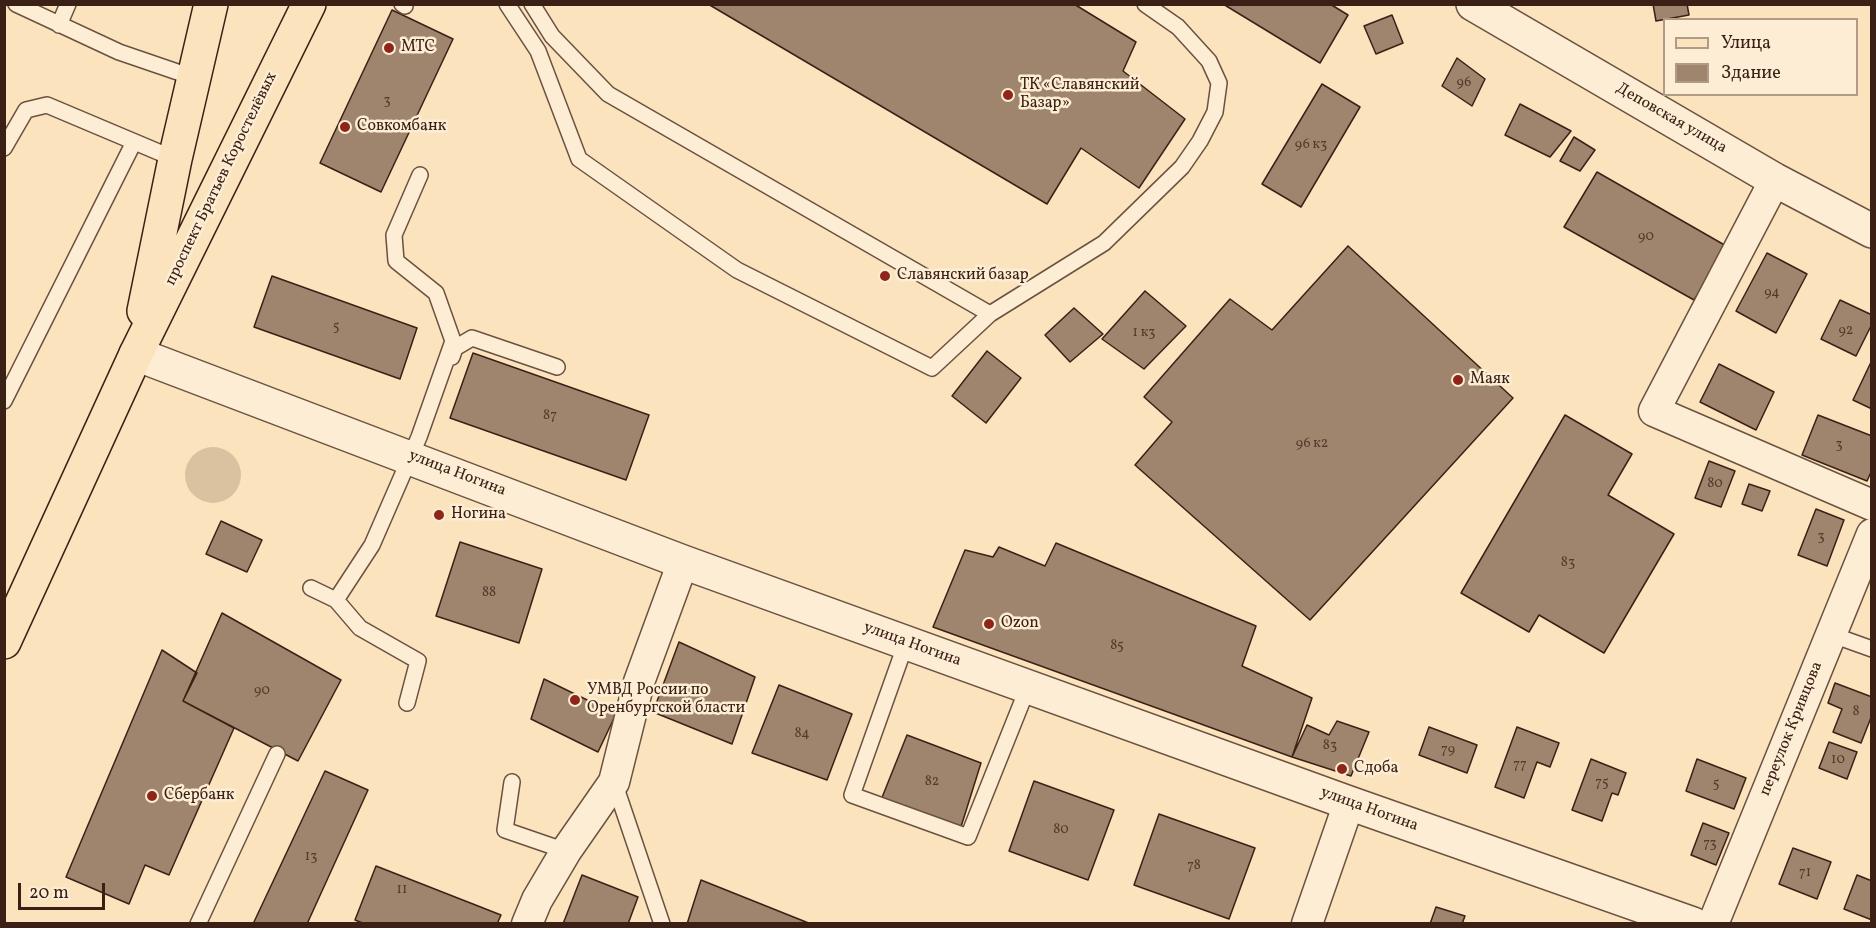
<!DOCTYPE html>
<meta charset="utf-8">
<style>
body{margin:0}
#map{position:relative;width:1876px;height:928px;overflow:hidden;background:#fbe3bd;font-family:Vollkorn,serif}
canvas{display:block}
.frame{position:absolute;inset:0;border:6px solid #3b2016;pointer-events:none}
.legend{position:absolute;left:1663px;top:18px;width:195px;height:78px;box-sizing:border-box;background:#fcedd4;border:2px solid #af9b88;margin:0;padding:8px 10px;list-style:none;font-size:18px;color:#3b2016}
.legend li{display:flex;align-items:center;gap:12px;height:30px}
.legend b{width:30px;border:2px solid #af9b88}
.scale{position:absolute;left:18px;top:883px;width:87px;height:27px;box-sizing:border-box;border:3px solid #3b2016;border-top:0;padding-left:8px;font-size:18px;line-height:21px;white-space:nowrap;color:#3b2016;-webkit-text-stroke:4px #fcedd4;paint-order:stroke}
</style>
<div id="map">
<canvas width="1876" height="928"></canvas>
<div class="frame"></div>
<ul class="legend">
<li><b style="height:8px;background:#fbe3bd"></b>Улица</li>
<li><b style="height:16px;background:#9f856d"></b>Здание</li>
</ul>
<div class="scale">20 m</div>
</div>
<script>
const g = document.querySelector('canvas').getContext('2d');
g.lineJoin = 'round';
function fill(path, color) { g.fillStyle = color; g.fill(path, 'evenodd'); }
const shape = rows => new Path2D(rows.map(r => 'M' + r).join(''));
function trace(path, color, width, dash) { g.strokeStyle = color; g.lineWidth = width; g.lineCap = dash ? 'butt' : 'round'; g.setLineDash(dash || []); g.stroke(path); }
function write(font, color, halo, rows, align = 'center') {
  g.font = font + ' Vollkorn,serif'; g.lineWidth = 5; g.setLineDash([]); g.textBaseline = 'middle'; g.strokeStyle = halo; g.fillStyle = color; for (const [text, x, y, turn = 0] of rows) {
    g.save(); g.translate(x, y); g.rotate((+turn || 0) * Math.PI / 180); g.textAlign = isNaN(turn) ? turn : align; if (halo) g.strokeText(text, 0, 0); g.fillText(text, 0, 0); g.restore();
  }
}
fill(shape([
 '185 475a28 28 0 1 1 56 0a28 28 0 1 1-56 0Z'
]), '#dac2a1');
const building = shape([
 [708,4,1074,4,1136,42,1123,71,1185,119,1139,188,1081,148,1047,204,708,4],
 [1223,4,1330,4,1348,15,1320,63,1223,4],
 [1653,4,1687,4,1689,15,1656,21,1653,4],
 [392,10,453,39,381,192,320,163,392,10],
 [1392,15,1403,43,1376,54,1364,26,1392,15],
 [1457,58,1485,79,1472,106,1442,86,1457,58],
 [1322,84,1360,107,1301,207,1262,184,1322,84],
 [1520,104,1571,131,1550,157,1505,135,1520,104],
 [1574,137,1595,150,1580,171,1560,161,1574,137],
 [1597,172,1728,247,1694,300,1564,227,1597,172],
 [1348,246,1513,398,1310,620,1135,465,1172,422,1144,397,1230,299,1272,330,1348,246],
 [1767,253,1807,274,1776,333,1736,311,1767,253],
 [272,276,417,328,400,379,254,327,272,276],
 [1145,291,1186,326,1144,369,1102,339,1145,291],
 [1840,300,1872,315,1872,324,1856,356,1821,339,1840,300],
 [1074,308,1103,334,1070,362,1045,335,1074,308],
 [987,351,1021,378,986,423,952,396,987,351],
 [473,353,649,415,626,480,450,418,473,353],
 [1872,360,1872,409,1853,400,1872,360],
 [1719,364,1774,392,1756,430,1700,402,1719,364],
 [1565,415,1632,454,1608,495,1674,534,1604,653,1539,615,1529,632,1461,593,1565,415],
 [1818,415,1872,436,1872,470,1867,481,1802,455,1818,415],
 [1709,461,1735,471,1721,507,1695,498,1709,461],
 [1749,484,1770,491,1762,511,1742,504,1749,484],
 [1816,509,1844,520,1827,566,1798,555,1816,509],
 [221,521,262,540,247,572,206,554,221,521],
 [460,542,542,569,519,643,436,616,460,542],
 [1056,543,1256,626,1242,666,1312,698,1292,757,933,627,965,550,993,557,999,547,1045,566,1056,543],
 [222,613,341,680,298,761,183,701,222,613],
 [679,642,755,677,732,744,653,712,679,642],
 [162,650,197,673,183,701,234,728,169,875,145,865,129,904,66,877,162,650],
 [544,679,616,714,598,752,531,719,544,679],
 [1835,683,1872,697,1872,715,1861,743,1833,732,1842,709,1828,703,1835,683],
 [779,685,852,714,827,780,752,753,779,685],
 [1337,721,1369,732,1351,776,1292,757,1307,725,1329,735,1337,721],
 [1429,727,1477,745,1467,773,1419,755,1429,727],
 [1517,727,1559,743,1550,767,1537,762,1524,798,1495,787,1517,727],
 [907,735,981,763,960,830,881,800,907,735],
 [1829,742,1857,752,1847,779,1819,768,1829,742],
 [1591,759,1626,773,1618,795,1612,793,1602,821,1572,810,1591,759],
 [1697,759,1746,778,1734,809,1686,791,1697,759],
 [325,771,368,790,307,924,253,924,325,771],
 [1034,781,1114,810,1088,880,1009,851,1034,781],
 [1159,814,1255,848,1229,919,1134,885,1159,814],
 [1703,823,1729,833,1716,865,1691,855,1703,823],
 [1793,848,1831,862,1817,899,1779,884,1793,848],
 [376,866,501,915,497,924,365,924,355,920,376,866],
 [582,875,638,897,628,924,563,924,582,875],
 [1857,875,1872,881,1872,920,1844,909,1857,875],
 [701,880,811,924,687,924,701,880],
 [1436,907,1465,916,1462,924,1430,924,1436,907]
]);
fill(building, '#9f856d');
trace(building, '#3b2016', 1.5);
const service = shape([
 [16,4,119,52,195,78],
 [402,4,405,6],
 [507,4,538,51,579,159,737,270,932,368,990,314,1104,243,1182,167,1200,141,1215,112,1219,83,1209,61,1178,27,1145,4],
 [532,4,552,36,608,94,990,314],
 [59,25,68,4],
 [4,148,26,110,47,105,175,159],
 [452,357,455,348,472,338,557,367],
 [4,401,134,142],
 [311,588,336,600,360,628,418,661,407,703],
 [336,600,372,545,419,437,453,341,436,293,396,261,394,235,420,175],
 [1830,634,1872,649],
 [906,643,852,795,968,837,1028,687],
 [512,782,505,830,566,851],
 [614,782,662,924],
 [198,924,277,754]
]);
const minor = shape([
 [1775,180,1654,411,1872,505],
 [527,924,537,900,566,851,614,782,639,682,683,562],
 [1307,924,1349,803],
 [1713,924,1872,534]
]);
const tertiary = shape([
 [1473,4,1775,180,1872,231],
 [136,354,683,562,1349,803,1693,924]
]);
const primary = shape([
 [144,311,175,159,211,4],
 [4,642,136,354,309,4]
]);
trace(service, '#6b5140', 18);
trace(minor, '#6b5140', 33);
trace(tertiary, '#6b5140', 36);
trace(primary, '#3b2016', 36);
trace(service, '#fcedd4', 15);
trace(minor, '#fcedd4', 30);
trace(tertiary, '#fcedd4', 33);
trace(primary, '#fbe3bd', 33);
for (const [x, y, r, color] of [
 [389,48,6,"#8f2418"],
 [1008,95,6,"#8f2418"],
 [345,127,6,"#8f2418"],
 [885,276,6,"#8f2418"],
 [1458,380,6,"#8f2418"],
 [439,515,6,"#8f2418"],
 [989,624,6,"#8f2418"],
 [575,700,6,"#8f2418"],
 [1342,769,6,"#8f2418"],
 [152,796,6,"#8f2418"]
]) { const dot = new Path2D(); dot.arc(x, y, r, 0, 2 * Math.PI); g.fillStyle = color; g.fill(dot); trace(dot, '#fcedd4', 2); }
write('14px', '#54392c', null, [
 ["96",1464,83],
 ["3",387,101],
 ["96 к3",1311,145],
 ["90",1646,237],
 ["94",1772,293],
 ["5",336,327],
 ["92",1846,331],
 ["1 к3",1144,333],
 ["87",550,416],
 ["96 к2",1312,444],
 ["3",1839,445],
 ["80",1715,484],
 ["3",1821,537],
 ["83",1568,563],
 ["88",489,593],
 ["85",1117,646],
 ["90",262,691],
 ["8",1856,712],
 ["84",802,734],
 ["83",1330,746],
 ["79",1448,750],
 ["10",1838,760],
 ["77",1520,765],
 ["82",932,782],
 ["75",1602,783],
 ["5",1716,784],
 ["80",1061,830],
 ["73",1710,844],
 ["13",311,857],
 ["78",1194,866],
 ["71",1805,873],
 ["11",402,890]
]);
write('16px', '#3b2016', '#fcedd4', [
 ["МТС",401,48],
 ["ТК «Славянский",1020,86],
 ["Базар»",1020,104],
 ["Совкомбанк",357,127],
 ["Славянский базар",897,276],
 ["Маяк",1470,380],
 ["Ногина",451,515],
 ["Ozon",1001,624],
 ["УМВД России по",587,691],
 ["Оренбургской бласти",587,709],
 ["Сдоба",1354,769],
 ["Сбербанк",164,796]
], 'left');
write('16px', '#3b2016', '#fcedd4', [
 ["Деповская улица",1671,119,30],
 ["проспект Братьев Коростелёвых",222,179,-64],
 ["улица Ногина",457,474,21],
 ["улица Ногина",912,645,20],
 ["переулок Кривцова",1792,729,-68],
 ["улица Ногина",1369,810,20]
]);
</script>
